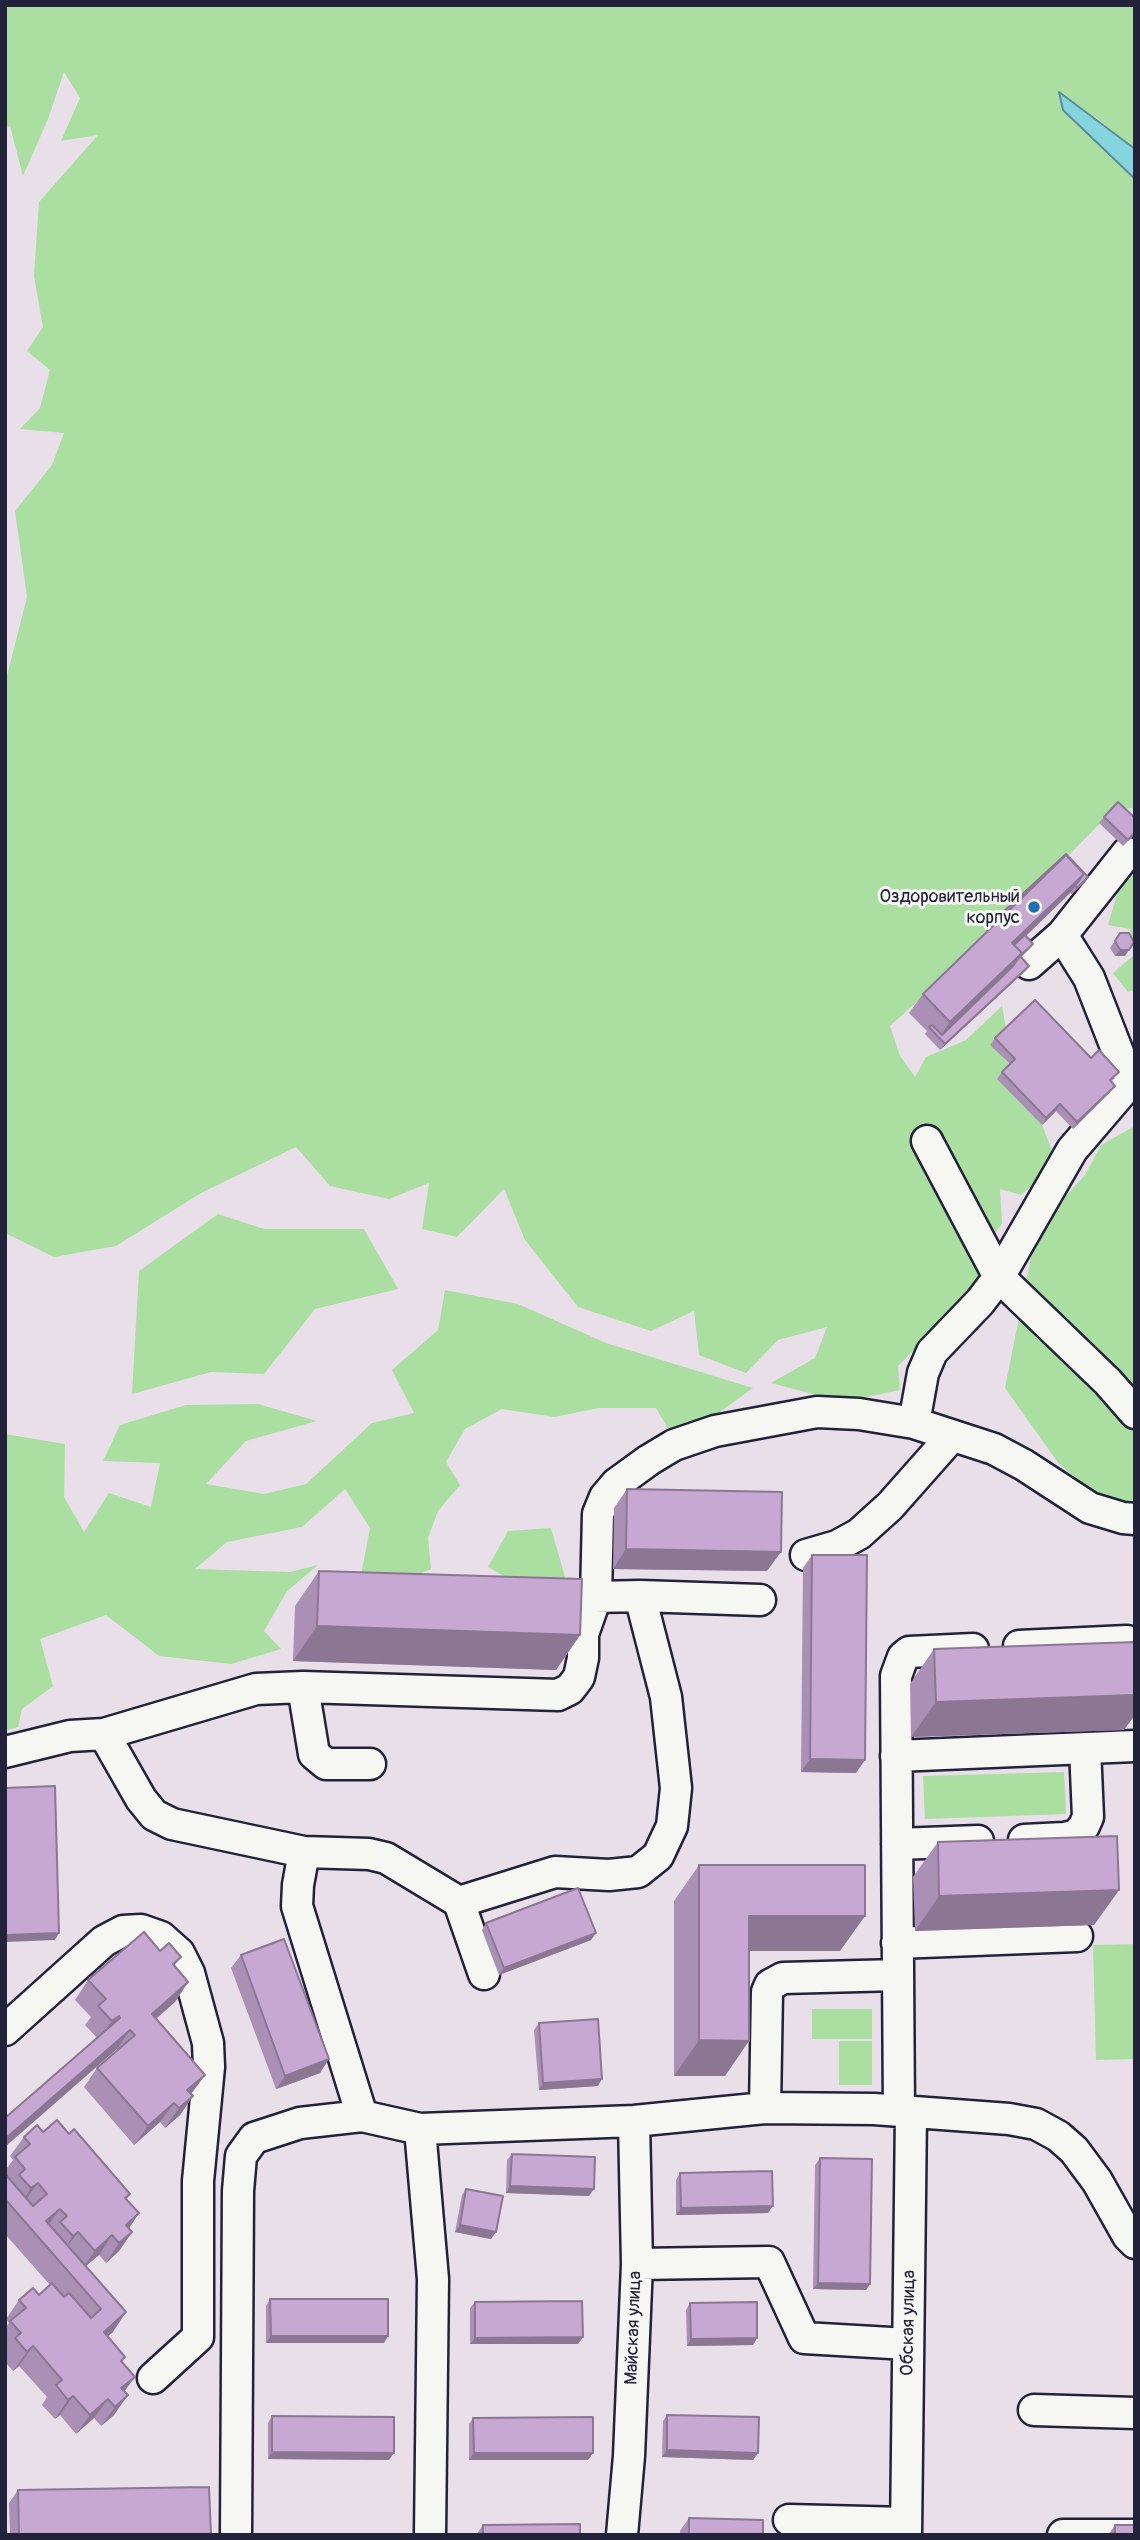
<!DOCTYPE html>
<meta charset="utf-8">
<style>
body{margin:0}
#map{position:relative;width:1140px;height:2540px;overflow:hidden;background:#e8dfe9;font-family:Pangolin,sans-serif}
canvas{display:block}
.frame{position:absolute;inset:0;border:7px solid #22223b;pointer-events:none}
</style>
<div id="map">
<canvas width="1140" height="2540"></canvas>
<div class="frame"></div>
</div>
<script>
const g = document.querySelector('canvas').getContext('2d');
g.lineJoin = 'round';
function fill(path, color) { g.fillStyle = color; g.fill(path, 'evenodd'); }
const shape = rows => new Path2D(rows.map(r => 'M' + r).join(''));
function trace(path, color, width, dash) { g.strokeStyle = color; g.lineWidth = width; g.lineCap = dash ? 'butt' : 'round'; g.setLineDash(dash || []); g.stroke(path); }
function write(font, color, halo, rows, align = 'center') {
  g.font = font + ' Pangolin,sans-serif'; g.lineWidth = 6; g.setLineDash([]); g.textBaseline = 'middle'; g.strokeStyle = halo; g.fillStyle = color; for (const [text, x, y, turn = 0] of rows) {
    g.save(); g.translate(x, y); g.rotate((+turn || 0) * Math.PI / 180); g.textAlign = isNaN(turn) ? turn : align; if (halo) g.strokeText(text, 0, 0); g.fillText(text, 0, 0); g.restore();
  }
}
fill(shape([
 [7,5,1135,5,1135,149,1095,117,1063,110,1135,179,1135,808,1114,809,990,936,890,1026,900,1056,915,1077,926,1057,966,1040,1002,1006,1006,1029,991,1045,1011,1066,1042,1125,1052,1150,1036,1182,1021,1195,1000,1189,1002,1224,992,1236,981,1273,956,1308,898,1366,900,1390,843,1402,771,1383,815,1358,827,1327,778,1340,746,1373,699,1355,694,1311,651,1331,578,1307,525,1240,504,1189,457,1237,422,1229,429,1183,389,1199,330,1186,296,1147,201,1193,116,1246,54,1257,5,1233,5,684,27,597,15,511,52,465,64,433,20,429,40,408,50,370,27,351,43,327,34,276,39,202,98,135,61,141,80,98,64,72,48,119,23,176,10,126,5,129],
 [1135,874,1135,990,1128,992,1113,973,1134,955,1130,929,1108,925,1121,881],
 [1135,1126,1135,1507,1099,1497,1059,1464,1005,1388,1035,1237,1053,1210,1085,1175,1101,1145],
 [218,1214,264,1229,364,1229,398,1289,315,1309,264,1374,211,1372,132,1394,139,1271],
 [445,1290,518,1304,606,1343,753,1388,706,1422,671,1434,656,1408,599,1408,554,1417,502,1409,465,1429,446,1462,460,1485,438,1511,428,1538,431,1569,374,1592,361,1575,370,1528,345,1489,302,1527,227,1542,195,1569,290,1572,318,1565,287,1591,264,1631,281,1649,231,1664,159,1656,106,1615,40,1639,53,1686,22,1709,18,1727,5,1731,5,1434,65,1444,64,1497,84,1532,109,1493,151,1507,160,1463,103,1461,120,1425,186,1405,258,1404,317,1421,246,1441,206,1484,264,1494,306,1484,372,1423,414,1413,392,1370,438,1330],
 [551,1528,569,1591,532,1592,488,1567,508,1531],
 [1064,1772,1066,1814,925,1819,923,1776],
 [1135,1944,1135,2059,1096,2060,1093,1945],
 [812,2009,872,2009,872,2039,812,2039],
 [839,2041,872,2041,872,2085,839,2085]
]), '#abdfa1');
const water = shape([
 [1059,92,1135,149,1135,179,1063,110,1059,92]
]);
fill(water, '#84d5dd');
trace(water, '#5d8d9c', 2);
const minor = shape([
 [1029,964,1062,935,1127,853],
 [927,1141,999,1277,1108,1382,1135,1413],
 [914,1423,923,1373,932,1352,980,1302,999,1277,1072,1150,1125,1088,1121,1060,1089,978,1062,935],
 [806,1555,837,1546,859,1534,890,1506,952,1436],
 [596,1597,640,1596,760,1600],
 [1019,1646,1127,1641],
 [303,1687,314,1754,326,1764,370,1764],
 [104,1734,141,1799,154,1815,172,1824,304,1852,369,1854,386,1858,459,1902,555,1872,609,1875,638,1872,658,1856,672,1826,676,1788,666,1697,640,1596],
 [5,1752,70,1736,104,1734,256,1689,303,1687,558,1695,570,1689,579,1677,583,1658,583,1634,596,1597,598,1514,605,1497,616,1484,649,1460,674,1445,715,1431,817,1412,859,1414,914,1423,994,1449,1024,1465,1090,1508,1123,1518,1135,1519],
 [896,1756,1135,1746],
 [1024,1840,1064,1838,1077,1835,1084,1826,1088,1817,1085,1748],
 [897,1844,978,1841],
 [304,1852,298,1885,297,1906,362,2116],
 [459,1902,484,1974],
 [897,1943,1077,1936],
 [5,2030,104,1941,123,1931,141,1930,161,1937,179,1953,189,1973,208,2043,209,2067,198,2181,198,2337,153,2378],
 [765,2108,767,1992,770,1985,783,1978,898,1975],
 [899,2111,896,1676,903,1657,909,1652,973,1649],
 [420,2129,433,2279,430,2535],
 [637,2264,769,2262,804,2338,908,2344],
 [1034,2410,1135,2413],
 [789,2520,906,2523],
 [236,2535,238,2191,241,2156,254,2138,300,2123,362,2116,420,2129,634,2121,765,2108,874,2109,1009,2119,1036,2124,1058,2136,1074,2150,1097,2181,1128,2236,1135,2243],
 [622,2535,629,2456,637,2264,634,2121],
 [906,2535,911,2112],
 [1063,2535,1135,2535]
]);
trace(minor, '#22223b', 35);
trace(minor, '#f6f6f2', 30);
fill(shape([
 [1104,817,1135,818,1135,834,1123,846,1099,823],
 [1088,877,1083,884,1072,894,1070,893,1026,936,1033,944,1028,950,1021,957,1029,966,1024,972,940,1050,925,1034,927,1031,909,1013,923,994,987,932,986,931,990,924],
 [1120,933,1125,956,1115,956,1110,948],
 [995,1038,1091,1058,1115,1078,1111,1082,1110,1092,1073,1129,1056,1111,1042,1125,997,1079,1002,1072,1010,1064,990,1045],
 [627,1489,767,1571,613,1569,614,1508],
 [812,1555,856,1773,801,1772,803,1568],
 [319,1571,580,1635,556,1670,293,1661,295,1606],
 [934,1649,1124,1730,911,1737,910,1684],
 [938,1842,1119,1890,1094,1925,915,1931,913,1877],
 [699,1865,840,1951,749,1951,725,2076,674,2076,674,1901],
 [486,1923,596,1933,591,1940,499,1975,482,1930],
 [160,1951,181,1957,174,1966,188,1982,175,2002,156,2019,205,2075,191,2094,193,2096,180,2115,165,2128,160,2122,134,2145,84,2087,97,2068,118,2050,97,2038,85,2025,91,2017,75,2000,88,1980],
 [241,1955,320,2073,276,2089,231,1968],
 [539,2023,598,2086,539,2090,534,2030],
 [43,2132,69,2134,130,2194,127,2199,129,2228,132,2232,119,2251,106,2263,99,2255,86,2266,113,2332,107,2337,122,2362,124,2392,114,2415,101,2426,94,2418,76,2434,60,2415,55,2419,42,2405,47,2397,19,2366,13,2371,5,2362,5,2328,9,2323,6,2319,19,2300,39,2295,50,2285,5,2234,5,2171,13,2160,10,2156,24,2137],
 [512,2154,589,2196,506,2193,507,2160],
 [820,2158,870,2284,866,2290,813,2289,815,2165],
 [680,2173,768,2213,676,2215,676,2180],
 [466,2189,496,2232,491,2239,455,2232,462,2195],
 [270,2299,384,2343,266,2343,266,2306],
 [475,2302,583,2337,578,2344,470,2344,470,2308],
 [690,2303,757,2338,753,2345,687,2346,686,2310],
 [667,2415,758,2453,753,2460,662,2457,663,2421],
 [272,2416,389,2460,268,2459,268,2423],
 [473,2418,593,2453,588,2460,469,2460,469,2424],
 [18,2490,211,2535,10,2535,9,2503],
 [689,2518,763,2535,680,2535,680,2531],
 [483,2525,580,2535,478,2535,478,2532],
 [1115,2525,1135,2535,1108,2535]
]), '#ab90b5');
fill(shape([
 [1084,874,1070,893,1004,957,1012,943],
 [1088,877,1083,884,1072,894,1077,888],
 [1033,944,1028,950,1015,962,1008,973,939,1038,950,1022],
 [1120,950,1129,950,1125,956,1115,956],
 [1029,966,1024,972,940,1050,945,1044],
 [1115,1086,1110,1092,1073,1129,1077,1122],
 [1060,1104,1056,1111,1042,1125,1046,1118],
 [626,1549,781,1552,767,1571,613,1569],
 [317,1626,580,1635,556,1670,293,1661],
 [1135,1695,1135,1715,1124,1730,911,1737,936,1702],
 [810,1759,865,1760,856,1773,801,1772],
 [1119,1890,1094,1925,915,1931,939,1896],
 [749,1916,865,1916,840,1951,724,1951],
 [59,1933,55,1940,5,1942,5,1935],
 [596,1933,591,1940,499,1975,504,1968],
 [188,1982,175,2002,138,2034,152,2014],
 [119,2016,105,2035,98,2040,112,2021],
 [130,2030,117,2049,5,2147,5,2139],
 [699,2040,749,2041,725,2076,674,2076],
 [329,2059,320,2073,276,2089,285,2076],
 [205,2075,191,2094,187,2090],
 [602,2079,598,2086,539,2090,543,2083],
 [193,2096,180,2115,165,2128,179,2108],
 [174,2103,160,2122,134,2145,148,2126],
 [38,2183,24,2202,18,2208,31,2188],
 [510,2186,594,2189,589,2196,506,2193],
 [773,2206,768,2213,676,2215,681,2208],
 [60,2209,46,2228,46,2221],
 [139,2213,126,2233,126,2225],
 [460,2225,496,2232,491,2239,455,2232],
 [78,2232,64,2251,60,2256,73,2236],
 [132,2232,119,2251,106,2263,119,2243],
 [112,2235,99,2255,81,2270,95,2251],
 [818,2283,870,2284,866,2290,813,2289],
 [126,2312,113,2332,90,2352,104,2332],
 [271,2336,388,2336,384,2343,266,2343],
 [583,2337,578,2344,470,2344,475,2338],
 [757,2338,753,2345,687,2346,691,2339],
 [33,2346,19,2366,13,2371,27,2352],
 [135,2377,121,2396,121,2388],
 [128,2395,114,2415,101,2426,115,2407],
 [73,2396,60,2415,55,2419,68,2400],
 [108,2399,94,2418,76,2434,90,2415],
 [667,2450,758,2453,753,2460,662,2457],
 [272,2452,394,2453,389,2460,268,2459],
 [474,2453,593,2453,588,2460,469,2460]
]), '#8b7694');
const building = shape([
 [1118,802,1135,818,1135,832,1128,840,1104,817,1118,802],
 [1066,854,1088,877,1077,888,1075,886,1084,874,1066,855,992,926,990,924,1066,854],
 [1066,855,1084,874,1012,943,1022,953,950,1022,923,994,1066,855],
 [1120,933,1129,933,1134,942,1129,950,1120,950,1115,941,1120,933],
 [1025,935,1033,944,1020,956,1022,953,1014,945,1025,935],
 [1020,956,1029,966,945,1044,929,1027,932,1025,942,1035,1013,966,1020,956],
 [1035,1000,1091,1058,1099,1050,1119,1072,1110,1080,1115,1086,1077,1122,1060,1104,1046,1118,1002,1072,1015,1059,995,1038,1035,1000],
 [627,1489,782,1492,781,1552,626,1549,627,1489],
 [812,1555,867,1555,865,1760,810,1759,812,1555],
 [319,1571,582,1579,580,1635,317,1626,319,1571],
 [1135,1642,1135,1695,936,1702,934,1649,1135,1642],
 [55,1786,59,1933,5,1935,5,1788,55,1786],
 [1117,1836,1119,1890,939,1896,938,1842,1117,1836],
 [699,1865,865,1865,865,1916,749,1916,749,2041,699,2040,699,1865],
 [578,1888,596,1933,504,1968,486,1923,578,1888],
 [144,1932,160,1951,169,1943,181,1957,173,1964,188,1982,152,2014,205,2075,187,2090,193,2096,179,2108,174,2103,148,2126,97,2068,135,2035,130,2030,5,2139,5,2118,120,2018,119,2016,112,2021,98,2006,106,1999,88,1980,144,1932],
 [284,1939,329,2059,285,2076,241,1955,284,1939],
 [598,2019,602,2079,543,2083,539,2023,598,2019],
 [57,2120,69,2134,74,2129,130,2194,125,2198,139,2213,126,2225,132,2232,119,2243,112,2235,95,2251,78,2232,73,2236,60,2222,67,2216,60,2209,46,2221,126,2312,104,2332,125,2357,121,2361,135,2377,121,2388,128,2395,115,2407,108,2399,90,2415,73,2396,68,2400,56,2385,62,2380,33,2346,27,2352,15,2338,21,2333,10,2321,26,2308,19,2300,33,2288,39,2295,52,2283,64,2297,69,2293,91,2318,101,2309,5,2199,5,2174,33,2206,47,2194,38,2183,31,2188,19,2175,25,2169,15,2157,30,2144,24,2137,37,2125,43,2132,57,2120],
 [512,2154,595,2157,594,2189,510,2186,512,2154],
 [820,2158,872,2159,870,2284,818,2283,820,2158],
 [772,2171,773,2206,681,2208,680,2173,772,2171],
 [466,2189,503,2196,496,2232,460,2225,466,2189],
 [270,2299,388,2299,388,2336,271,2336,270,2299],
 [582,2301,583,2337,475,2338,475,2302,582,2301],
 [757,2302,757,2338,691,2339,690,2303,757,2302],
 [667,2415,759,2417,758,2453,667,2450,667,2415],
 [272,2416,394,2417,394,2453,272,2452,272,2416],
 [593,2417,593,2453,474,2453,473,2418,593,2417],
 [209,2487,211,2535,19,2535,18,2490,209,2487],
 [689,2518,763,2520,763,2535,689,2535,689,2518],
 [580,2524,580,2535,483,2535,483,2525,580,2524],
 [1115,2525,1135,2525,1135,2535,1115,2535,1115,2525]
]);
fill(building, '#c7a8d3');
trace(building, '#8b7694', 2);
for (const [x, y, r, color] of [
 [1034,907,7,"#1f6fb2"]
]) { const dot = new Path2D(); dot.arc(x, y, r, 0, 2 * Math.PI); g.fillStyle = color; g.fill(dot); trace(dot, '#f6f6f2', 2.5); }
write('18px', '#22223b', '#f6f6f2', [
 ["Оздоровительный",1020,897],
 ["корпус",1020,918]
], 'right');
write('18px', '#22223b', '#f6f6f2', [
 ["Обская улица",909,2323,-89],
 ["Майская улица",634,2328,-88]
]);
</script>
